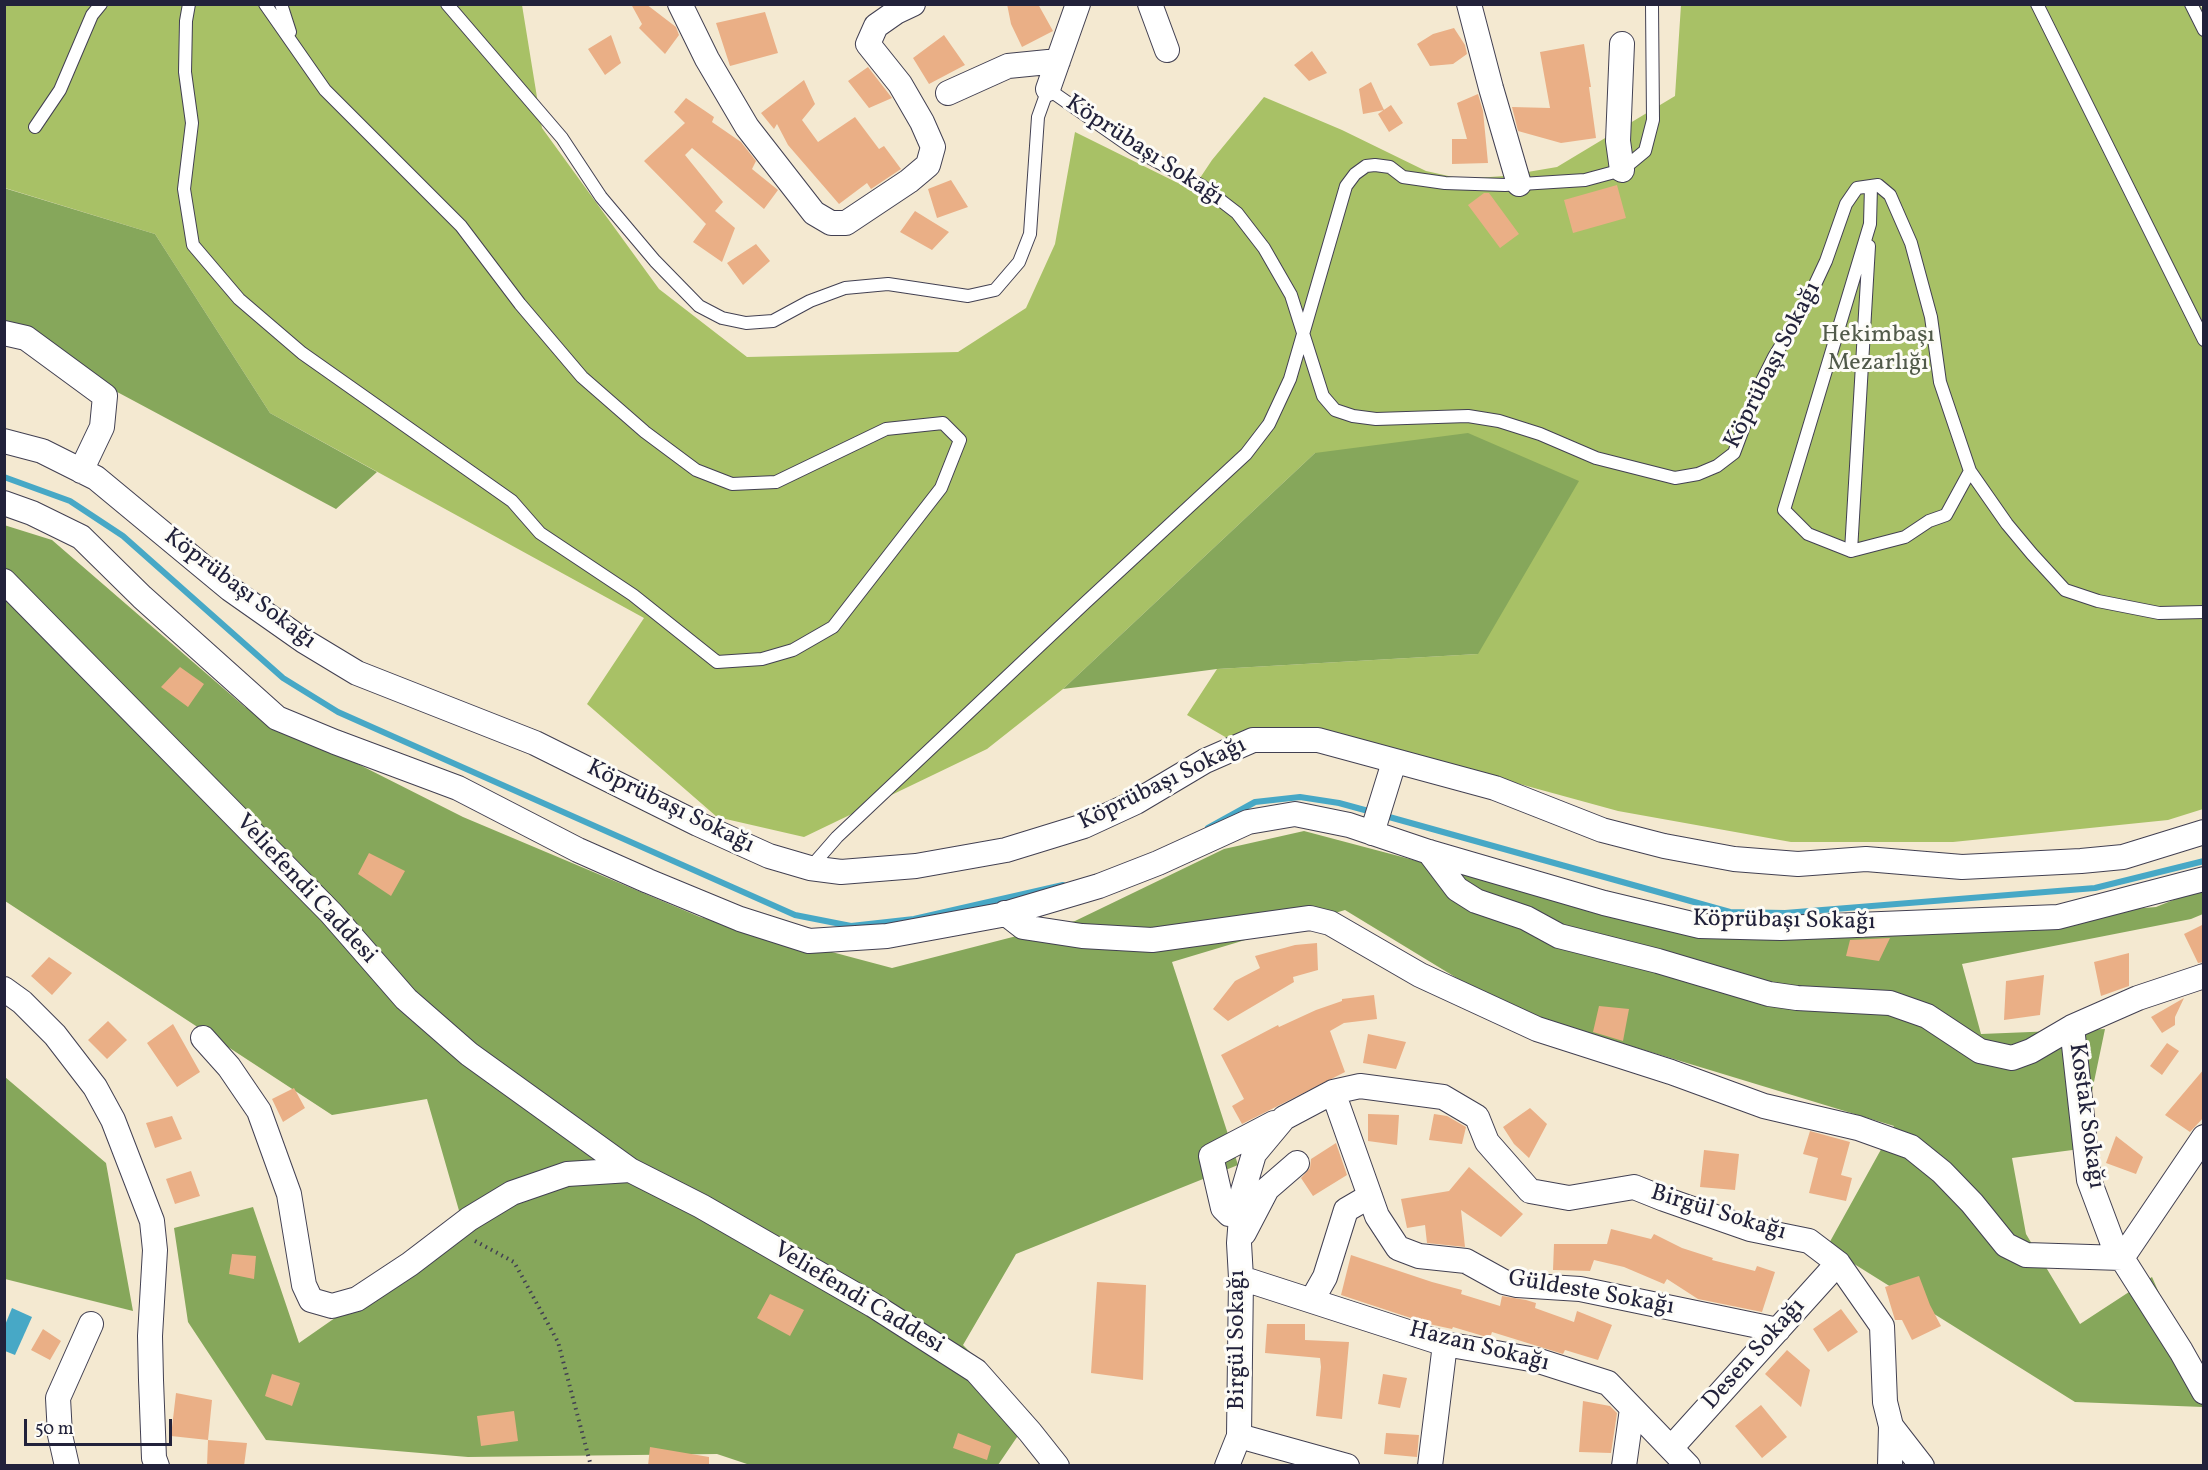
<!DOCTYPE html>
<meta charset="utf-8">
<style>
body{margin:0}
#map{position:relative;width:2208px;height:1470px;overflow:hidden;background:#f4e9d1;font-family:Vollkorn,serif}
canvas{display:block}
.frame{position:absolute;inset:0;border:6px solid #22223b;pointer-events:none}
.scale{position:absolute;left:24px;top:1419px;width:148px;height:27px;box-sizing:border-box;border:3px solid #22223b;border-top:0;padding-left:8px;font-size:18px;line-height:21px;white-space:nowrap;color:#22223b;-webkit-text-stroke:4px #fdfcf7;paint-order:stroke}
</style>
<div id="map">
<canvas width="2208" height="1470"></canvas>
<div class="frame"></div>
<div class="scale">50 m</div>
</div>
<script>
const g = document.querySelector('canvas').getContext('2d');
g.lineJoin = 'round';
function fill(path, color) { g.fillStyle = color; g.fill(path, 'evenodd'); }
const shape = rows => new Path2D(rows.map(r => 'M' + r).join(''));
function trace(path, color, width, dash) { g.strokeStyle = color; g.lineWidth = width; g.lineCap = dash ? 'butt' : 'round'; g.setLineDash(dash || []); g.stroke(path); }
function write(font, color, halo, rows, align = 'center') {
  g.font = font + ' Vollkorn,serif'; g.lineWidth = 6; g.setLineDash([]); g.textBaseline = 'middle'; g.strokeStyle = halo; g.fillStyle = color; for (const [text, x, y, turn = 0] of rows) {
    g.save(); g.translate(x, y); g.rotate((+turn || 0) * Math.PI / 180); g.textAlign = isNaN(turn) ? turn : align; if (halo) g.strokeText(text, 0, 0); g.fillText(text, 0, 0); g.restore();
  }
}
fill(shape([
 [4,5,522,5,542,128,659,289,747,357,958,352,1026,308,1055,244,1075,132,1192,190,1212,160,1264,97,1342,130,1426,171,1462,179,1504,176,1557,167,1675,96,1681,5,2200,5,2204,11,2203,809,2168,820,1953,842,1791,842,1618,811,1505,780,1273,732,1227,738,1187,715,1217,669,1478,654,1315,453,1063,689,987,749,804,837,717,817,587,704,644,618,270,413,155,234,5,188]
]), '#a8c166');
fill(shape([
 [4,188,155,234,270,413,377,472,336,509,5,332],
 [1468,433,1579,481,1478,654,1217,669,1063,689,1315,453],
 [4,525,52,540,245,707,463,817,700,917,892,968,1075,921,1224,849,1304,831,1508,885,1688,930,1846,933,2156,907,2203,888,2203,914,2191,919,1962,964,1981,1034,2105,1029,2080,1149,2012,1158,2026,1234,2080,1324,2152,1277,2203,1393,2203,1407,2075,1402,1827,1247,1894,1126,1506,1008,1345,910,1172,962,1238,1165,1016,1254,963,1345,1032,1415,998,1465,753,1466,717,1454,468,1457,266,1440,188,1322,174,1228,253,1207,299,1343,464,1228,427,1099,332,1115,5,901],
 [5,1077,106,1163,133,1311,5,1279]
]), '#86a75b');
fill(shape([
 [12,1308,32,1317,15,1355,5,1351,5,1325]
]), '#47a8c6');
trace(shape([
 [4,477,70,501,123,536,283,678,338,712,795,915,851,926,914,919,1063,885],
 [1382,815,1730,912,1785,913,2095,888,2204,861],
 [1208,828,1255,802,1300,797,1339,803,1372,812]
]), '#47a8c6', 6);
fill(shape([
 [631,4,646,4,676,27,679,35,665,54,639,28,642,24],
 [1007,4,1038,4,1053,31,1022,47,1011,24],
 [765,12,778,53,730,66,716,23],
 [1454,28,1465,45,1467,54,1453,64,1430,66,1417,44,1433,34],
 [611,35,621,63,605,75,588,49],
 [944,35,965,65,929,84,913,58],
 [1584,44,1591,87,1589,87,1596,138,1561,143,1518,131,1512,107,1550,108,1540,52],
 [1312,51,1327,73,1309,81,1294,65],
 [868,67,892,98,869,108,848,81],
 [804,80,815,104,802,120,818,142,855,117,879,149,884,146,901,169,871,189,867,183,839,204,788,145,777,124,774,129,761,113],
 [1371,82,1384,110,1363,114,1359,89],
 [1478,94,1483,111,1488,163,1452,164,1452,139,1467,139,1457,103],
 [686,98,714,117,712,122,741,142,756,161,752,169,778,190,764,209,692,148,685,155,723,202,715,211,735,228,722,262,693,242,706,224,644,161,685,123,674,112],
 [1391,105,1403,123,1389,132,1378,114],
 [951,180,968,207,937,218,928,189],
 [1617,185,1626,218,1573,233,1564,200],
 [1484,193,1489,193,1519,234,1500,248,1468,205],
 [915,211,949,232,932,250,900,232],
 [756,244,770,261,743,285,727,263],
 [180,667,204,684,188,707,161,687],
 [369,853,405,871,391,896,358,874],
 [2204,924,2204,962,2198,963,2184,934],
 [1890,938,1879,961,1846,956,1850,940],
 [1317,943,1318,970,1293,977,1294,982,1228,1021,1213,1009,1235,981,1260,968,1255,956,1295,945],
 [2129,953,2129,986,2101,996,2094,962],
 [49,957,72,973,52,995,31,976],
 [2044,975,2040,1015,2004,1020,2006,981],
 [1374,995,1377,1019,1344,1023,1330,1031,1345,1072,1242,1124,1232,1106,1244,1099,1221,1055,1278,1025,1279,1027,1316,1010,1342,1001,1342,999],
 [2184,998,2175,1017,2175,1025,2162,1033,2151,1017],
 [1599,1006,1629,1009,1623,1041,1593,1032],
 [108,1021,127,1040,107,1059,88,1040],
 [173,1024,200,1072,177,1087,147,1043],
 [1368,1034,1406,1042,1396,1069,1363,1063],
 [2167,1043,2179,1051,2162,1075,2150,1066],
 [2204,1069,2204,1117,2190,1132,2165,1115],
 [294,1088,305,1108,283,1122,272,1099],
 [1530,1108,1547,1124,1529,1158,1514,1144,1503,1127],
 [1368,1114,1399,1115,1397,1145,1368,1141],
 [1434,1114,1447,1116,1466,1127,1462,1144,1429,1140],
 [172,1116,182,1139,155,1148,146,1123],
 [1810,1131,1850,1142,1841,1175,1852,1178,1846,1201,1809,1193,1818,1158,1803,1154],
 [2116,1136,2143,1157,2136,1174,2106,1163],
 [1336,1143,1347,1175,1313,1196,1301,1178,1310,1168,1311,1159],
 [1704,1150,1739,1154,1735,1190,1700,1187],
 [1469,1167,1523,1214,1501,1237,1461,1210,1465,1247,1427,1243,1425,1225,1407,1228,1401,1199,1449,1191],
 [191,1171,200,1196,175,1204,166,1179],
 [1611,1229,1651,1239,1654,1234,1682,1248,1713,1258,1712,1260,1755,1271,1757,1266,1775,1272,1762,1312,1698,1299,1667,1279,1664,1284,1624,1267,1594,1260,1590,1271,1553,1270,1554,1244,1607,1244],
 [232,1254,256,1256,254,1279,229,1274],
 [1351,1255,1432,1282,1462,1290,1461,1294,1500,1306,1502,1296,1526,1300,1536,1303,1535,1308,1574,1322,1577,1311,1612,1325,1598,1360,1565,1350,1563,1354,1492,1332,1490,1338,1453,1327,1452,1329,1429,1324,1341,1295],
 [1919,1276,1930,1305,1941,1326,1912,1340,1902,1320,1895,1320,1885,1287],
 [1097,1282,1146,1285,1143,1380,1091,1373],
 [770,1294,804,1310,790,1336,757,1318],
 [1841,1309,1858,1332,1828,1352,1813,1329],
 [1267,1324,1305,1324,1305,1340,1349,1342,1342,1419,1316,1416,1321,1367,1320,1358,1265,1353],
 [43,1329,61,1341,50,1360,31,1350],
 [1787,1350,1810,1370,1801,1407,1765,1374],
 [272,1374,300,1383,292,1406,265,1396],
 [1383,1374,1407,1378,1400,1408,1378,1404],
 [176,1393,212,1400,208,1440,171,1436],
 [1583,1401,1610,1406,1617,1413,1611,1453,1579,1452],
 [1761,1405,1787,1437,1762,1458,1735,1426],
 [514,1411,518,1441,481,1446,477,1416],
 [958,1433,991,1446,987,1460,953,1448],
 [1386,1433,1419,1435,1417,1457,1384,1454],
 [208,1440,247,1443,244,1466,207,1466],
 [650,1447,709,1457,709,1466,648,1466]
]), '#eaaf86');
const service = shape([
 [189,4,186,21,185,72,192,123,184,189,193,245,239,299,302,353,512,501,540,533,633,595,717,662,762,659,793,650,833,627,941,488,960,440,943,423,886,429,776,482,732,484,696,470,645,432,582,377,520,304,461,226,325,90,265,4],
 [281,4,290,32],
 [447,4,562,138,601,197,655,261,699,306,722,318,746,323,773,321,810,301,845,288,888,284,968,296,995,290,1019,262,1030,234,1038,117,1048,89,1134,149,1202,186,1237,213,1264,248,1291,295,1323,396,1335,410,1353,416,1376,419,1468,416,1499,421,1540,434,1596,458,1675,478,1698,474,1717,466,1734,453,1758,389,1774,357,1804,308,1826,261,1846,204,1857,188,1878,185,1890,195,1911,243,1931,317,1940,382,1970,471,2007,524,2032,554,2065,590,2098,601,2159,613,2204,612],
 [2037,4,2204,340],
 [2191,4,2204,30],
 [35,127,60,90,92,15,101,4],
 [1871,186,1870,224,1784,510,1808,534,1851,551,1905,537,1929,521,1946,515,1970,471],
 [1851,551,1869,246],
 [810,868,837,837,1085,603,1246,454,1269,424,1290,379,1346,186,1355,174,1366,166,1375,165,1390,167,1403,177,1445,183,1505,185,1585,180,1622,170,1645,151,1653,120,1652,4]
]);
const minor = shape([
 [680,4,707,59,747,127,814,213,831,223,846,223,909,181,928,165,933,147,922,122,900,84,868,44,876,26,896,12,913,4],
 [1150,4,1167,50],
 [1469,4,1491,88,1519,184],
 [1048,89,1078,4],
 [948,93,1008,66,1058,61],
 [1622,170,1618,141,1622,44],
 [4,333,26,338,105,396,102,427,81,471],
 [4,441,42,451,96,478,230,589,304,641,357,673,535,743,698,824,769,856,810,868,841,872,916,866,1006,850,1084,826,1136,802,1205,761,1253,740,1318,740,1495,788,1602,830,1664,846,1734,859,1798,864,1866,859,1962,867,2081,861,2123,857,2204,832],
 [4,503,32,513,81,537,142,597,277,718,335,742,458,788,578,850,648,881,740,919,809,941,887,936,1001,915,1099,886,1158,863,1248,822,1295,814,1349,825,1429,852,1604,903,1700,926,1781,928,2058,917,2204,879],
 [4,581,331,913,406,999,469,1054,630,1170],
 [1372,833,1394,762],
 [1429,852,1457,889,1476,901,1526,918,1559,936,1658,961,1769,994,1797,998,1890,1003,1927,1016,1980,1051,2012,1058,2031,1051,2072,1027,2138,998,2204,976],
 [1005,913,1023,927,1082,936,1152,940,1310,918,1330,923,1420,975,1537,1029,1671,1072,1764,1106,1858,1128,1911,1147,1942,1172,1972,1203,2006,1245,2026,1255,2122,1258,2204,1137],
 [4,989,22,1002,55,1035,95,1087,113,1120,152,1221,155,1250,150,1336,151,1380,154,1458,157,1466],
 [2072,1027,2089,1180,2113,1244,2181,1351,2204,1392],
 [203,1038,229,1067,259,1111,289,1194,304,1285,311,1300,332,1306,357,1299,410,1264,469,1219,512,1193,567,1174,630,1170,701,1206,873,1305,976,1371,1030,1432,1057,1466],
 [1333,1092,1377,1216,1398,1248,1419,1256,1466,1261,1504,1282,1517,1285,1580,1289,1778,1330],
 [1241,1212,1229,1214,1223,1208,1211,1156,1274,1123],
 [1244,1233,1267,1189,1297,1163],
 [1241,1278,1445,1344,1536,1360,1608,1383,1688,1466],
 [1312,1300,1325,1277,1346,1210,1370,1196],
 [1891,1426,1922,1466],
 [1239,1436,1347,1466],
 [1671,1448,1838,1263],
 [67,1466,60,1435,58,1398,91,1324],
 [1227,1466,1239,1436,1241,1278,1239,1243,1243,1191,1254,1154,1284,1118,1333,1092,1360,1086,1443,1097,1477,1117,1487,1142,1530,1191,1569,1198,1634,1187,1664,1199,1750,1229,1809,1241,1838,1263,1882,1326,1885,1402,1891,1426,1890,1466],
 [1430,1466,1445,1344],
 [1624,1466,1632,1409]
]);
trace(service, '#424052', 14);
trace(minor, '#424052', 26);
trace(shape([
 [475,1241,514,1262,558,1342,591,1466]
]), '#424052', 4, [1.5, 4.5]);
trace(service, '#fff', 12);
trace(minor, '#fff', 24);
write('24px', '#22223b', '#fdfcf7', [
 ["Köprübaşı Sokağı",1144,152,33],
 ["Köprübaşı Sokağı",1774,366,-63],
 ["Köprübaşı Sokağı",239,590,37],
 ["Köprübaşı Sokağı",1163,785,-26],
 ["Köprübaşı Sokağı",670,808,26],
 ["Veliefendi Caddesi",305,890,47],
 ["Köprübaşı Sokağı",1784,922,1],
 ["Kostak Sokağı",2085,1116,82],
 ["Birgül Sokağı",1718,1214,17],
 ["Güldeste Sokağı",1591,1294,10],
 ["Veliefendi Caddesi",858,1299,31],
 ["Birgül Sokağı",1239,1340,-90],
 ["Hazan Sokağı",1479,1348,14],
 ["Desen Sokağı",1755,1355,-48]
]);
write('24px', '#515a4a', '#fdfcf7', [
 ["Hekimbaşı",1878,337],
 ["Mezarlığı",1878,365]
]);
</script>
